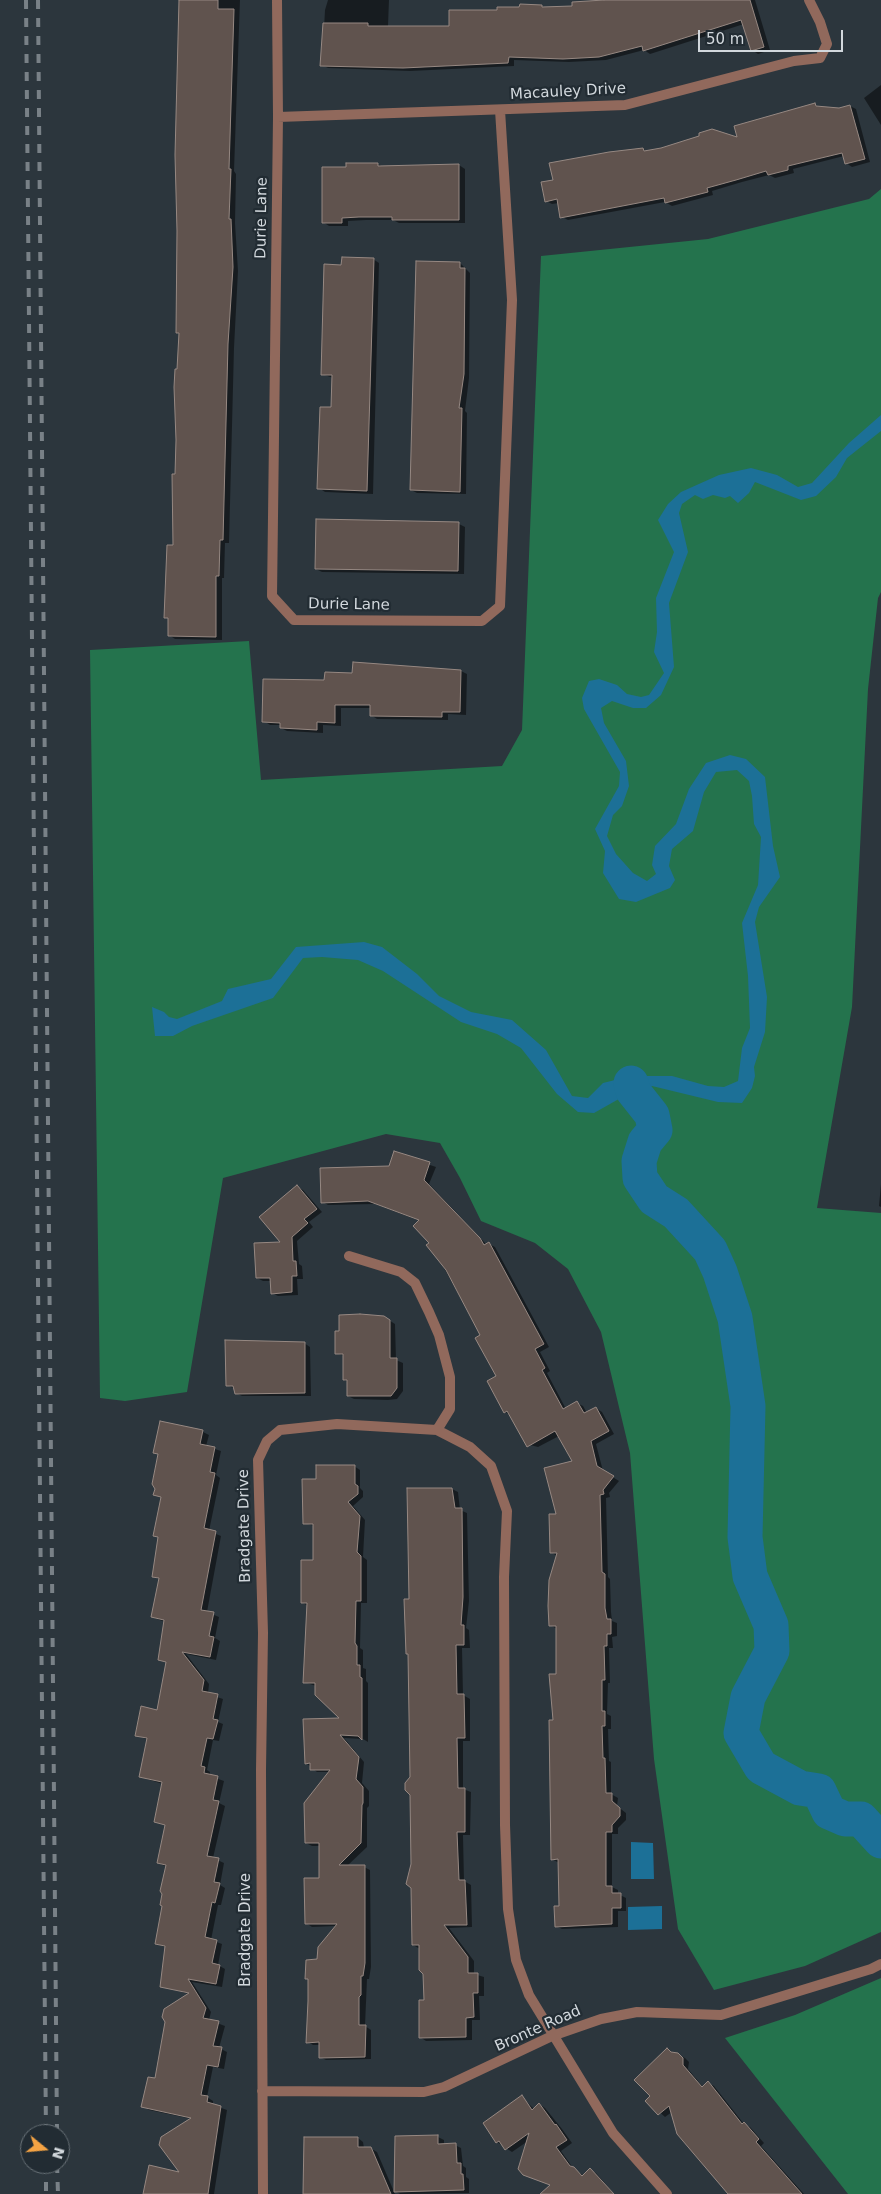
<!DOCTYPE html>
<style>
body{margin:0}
#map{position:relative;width:881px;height:2194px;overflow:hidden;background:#2c363d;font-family:"DejaVu Sans",sans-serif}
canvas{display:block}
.north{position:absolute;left:20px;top:2124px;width:50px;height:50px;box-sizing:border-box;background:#222c33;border:1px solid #687177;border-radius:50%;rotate:107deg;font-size:14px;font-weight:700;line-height:20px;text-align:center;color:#d2d8dd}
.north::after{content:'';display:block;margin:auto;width:18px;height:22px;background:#f4a344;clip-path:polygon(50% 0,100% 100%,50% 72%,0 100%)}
.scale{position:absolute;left:698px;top:30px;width:145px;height:22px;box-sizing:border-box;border:2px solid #d2d8dd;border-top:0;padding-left:6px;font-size:15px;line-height:18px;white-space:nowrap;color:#d2d8dd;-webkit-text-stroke:4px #222c33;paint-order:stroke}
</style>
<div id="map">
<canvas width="881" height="2194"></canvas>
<div class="north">N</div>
<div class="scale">50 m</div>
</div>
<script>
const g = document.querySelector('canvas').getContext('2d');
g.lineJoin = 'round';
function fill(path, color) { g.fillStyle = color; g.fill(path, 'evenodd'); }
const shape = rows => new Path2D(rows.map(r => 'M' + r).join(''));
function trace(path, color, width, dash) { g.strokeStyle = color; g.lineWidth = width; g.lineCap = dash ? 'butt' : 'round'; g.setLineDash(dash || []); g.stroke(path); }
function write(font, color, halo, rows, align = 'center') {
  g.font = font + ' "DejaVu Sans",sans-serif'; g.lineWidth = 4.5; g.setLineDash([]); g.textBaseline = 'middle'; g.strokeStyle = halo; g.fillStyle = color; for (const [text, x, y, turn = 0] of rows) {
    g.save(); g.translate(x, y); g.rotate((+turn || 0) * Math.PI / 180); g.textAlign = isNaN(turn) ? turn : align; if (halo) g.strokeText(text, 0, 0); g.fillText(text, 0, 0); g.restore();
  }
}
fill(shape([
 [881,189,881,592,878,598,868,689,852,1007,817,1208,881,1213,881,1932,805,1966,714,1990,678,1929,654,1759,630,1453,601,1332,568,1269,535,1243,481,1221,460,1178,440,1143,386,1134,223,1178,187,1392,125,1401,100,1398,90,650,249,641,261,780,502,766,522,730,541,256,708,239,869,199],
 [881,1978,881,2194,848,2194,725,2038,795,2015]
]), '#24734d');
fill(shape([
 [881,415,881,431,847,458,836,477,816,496,801,500,755,482,749,493,738,503,730,496,725,498,713,495,703,499,695,495,682,504,679,513,688,552,669,603,674,667,661,695,646,708,633,708,612,701,601,708,604,723,626,761,629,786,622,806,613,815,607,836,616,854,633,873,647,881,656,874,652,865,655,846,676,824,689,789,706,763,730,755,746,759,765,777,773,846,780,877,759,907,755,922,767,997,765,1032,754,1067,755,1076,752,1088,742,1103,718,1102,652,1086,633,1091,594,1113,578,1112,557,1094,521,1048,497,1034,461,1022,383,971,358,960,322,957,303,958,273,998,192,1026,173,1036,155,1036,152,1007,164,1012,169,1017,177,1019,222,1001,228,989,271,979,296,947,364,942,382,947,417,974,439,996,471,1012,512,1020,546,1050,572,1096,588,1098,603,1083,631,1076,672,1076,708,1086,724,1087,738,1081,742,1048,750,1028,748,976,742,923,758,885,761,837,754,824,752,796,749,781,737,770,716,772,704,792,693,831,672,849,669,866,675,880,670,888,636,902,619,899,603,873,605,851,595,829,619,786,620,772,584,709,582,698,589,681,599,679,617,685,627,694,641,697,649,695,664,673,654,652,657,632,656,598,674,552,658,520,668,504,681,492,719,475,751,468,777,475,798,487,812,483,849,443],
 [631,1842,653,1843,654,1879,631,1879],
 [662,1906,662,1929,628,1930,628,1907]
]), '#1c7097');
fill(shape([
 [180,0,240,0,234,171,236,174,235,223,238,271,234,348,229,543,225,543,224,578,222,578,222,640,175,639,169,635,170,619,166,617,174,547,180,334,177,333],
 [328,0,389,0,388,26,451,27,498,11,542,6,546,8,573,7,606,0,755,0,770,50,758,54,752,50,744,24,650,54,644,50,606,60,569,62,514,60,514,66,410,71,328,68,322,65,325,10],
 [881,85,881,125,864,98],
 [814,104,821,108,839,109,850,106,856,109,870,162,852,167,846,163,844,156,793,169,794,173,775,178,769,175,742,182,712,191,713,195,672,206,665,202,568,220,562,217,559,203,552,204,546,201,554,181,643,149,648,152,739,139],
 [378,164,383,167,459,165,465,169,465,223,399,223,393,220,366,220,348,221,348,226,329,226,323,222,347,169],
 [373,259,379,263,373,494,325,492,319,488,332,408,333,378,322,374,342,266],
 [460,263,470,273,469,378,465,411,467,413,466,494,417,493,411,490],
 [317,520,459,524,465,527,464,574,322,572,316,569],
 [461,671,467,674,466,715,448,714,448,720,377,719,371,715,371,708,341,708,341,726,323,725,323,733,287,731,281,728,281,725,270,725,264,721,326,681,353,674],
 [395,1153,436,1167,429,1184,487,1245,489,1244,495,1247,508,1271,549,1347,540,1352,550,1371,547,1373,566,1409,577,1403,583,1406,587,1413,596,1408,602,1412,614,1434,596,1444,603,1471,619,1481,609,1493,610,1497,606,1498,608,1577,610,1579,611,1612,612,1621,617,1623,617,1636,612,1637,613,1648,609,1648,610,1683,608,1683,607,1714,611,1716,611,1729,608,1729,609,1761,611,1762,611,1794,618,1798,617,1806,626,1813,626,1820,618,1828,618,1834,612,1834,612,1887,618,1890,618,1894,626,1898,626,1911,618,1911,618,1927,562,1929,556,1926,560,1908,559,1863,552,1859,557,1629,550,1625,557,1556,551,1552,558,1516,574,1462,559,1436,538,1447,526,1444,510,1415,505,1412,498,1377,482,1336,430,1243,420,1221,375,1204,328,1205,323,1202,390,1167],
 [881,1184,881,1207,879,1206],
 [298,1187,303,1190,322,1212,309,1222,313,1227,297,1241,299,1264,302,1266,303,1279,297,1279,298,1295,278,1296,272,1293,271,1281,263,1281,257,1278,282,1243],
 [384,1317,395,1324,396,1360,403,1363,403,1391,397,1399,388,1400,354,1399,348,1396,348,1382,344,1380,344,1356,336,1353],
 [304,1343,310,1347,311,1396,242,1396,236,1393,235,1389,227,1385],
 [161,1423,203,1432,209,1435,206,1446,221,1451,216,1475,220,1478,209,1531,221,1536,207,1612,219,1617,215,1638,220,1641,216,1660,186,1654,209,1684,208,1694,223,1699,218,1722,223,1724,219,1741,213,1740,207,1770,210,1772,210,1776,224,1781,219,1803,225,1806,213,1858,224,1863,220,1885,225,1888,221,1905,218,1905,211,1940,222,1944,218,1965,225,1969,222,1987,192,1982,211,2012,209,2020,225,2026,219,2048,227,2052,224,2069,213,2067,207,2097,213,2101,213,2105,227,2110,214,2194,145,2194,182,2174,192,2119,149,2110,143,2106,156,2080,189,1994,161,1986,167,1948,156,1943,164,1906,167,1867,158,1863,166,1826,155,1822,163,1784,140,1777,148,1740,136,1735,158,1711,167,1663,159,1659,165,1622,152,1617,160,1580,154,1576,160,1538,155,1535,162,1498,155,1494,159,1455,154,1452],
 [354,1466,360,1470,360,1488,363,1491,363,1497,353,1506,365,1520,363,1557,367,1560,367,1603,361,1603,360,1648,363,1650,363,1668,366,1669,366,1681,368,1683,368,1742,363,1739,344,1738,364,1762,362,1783,369,1791,369,1806,367,1808,367,1847,347,1866,364,1867,370,1870,371,1967,369,1979,367,1979,365,2026,371,2030,371,2059,326,2060,320,2057,320,2045,313,2045,308,2042,318,1960,336,1926,312,1927,306,1923,320,1879,320,1846,312,1846,306,1843,329,1772,317,1772,306,1763,342,1720,316,1686,304,1682,308,1606,303,1603,314,1561,314,1526,305,1523,317,1480],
 [452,1489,458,1492,460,1510,467,1513,469,1601,466,1628,469,1630,470,1648,462,1648,463,1695,470,1699,470,1741,463,1741,463,1789,471,1792,470,1835,463,1835,464,1881,471,1885,472,1927,449,1928,474,1961,474,1974,484,1977,484,1996,479,1996,480,2020,472,2020,472,2040,426,2041,420,2037,425,2001,424,1974,420,1949,413,1945,410,1600],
 [668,2050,685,2058,689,2062,688,2069,703,2087,708,2083,714,2086,744,2124,750,2127,764,2143,761,2146,804,2194,730,2194,672,2112,665,2117,647,2101,652,2096],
 [522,2097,534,2109,539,2104,545,2108,562,2129,572,2143,561,2151,573,2168,584,2176,590,2170,596,2173,614,2194,542,2194,551,2185,528,2141,512,2152,497,2142],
 [438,2137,444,2140,444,2145,455,2145,461,2148,463,2166,466,2168,466,2177,469,2179,469,2193,400,2194,395,2191],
 [358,2138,363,2142,364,2148,370,2148,377,2152,395,2194,305,2194]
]), '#0007');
trace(shape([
 [631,1083,633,1091,652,1115,655,1130,645,1142,639,1161,640,1178,654,1199,676,1213,710,1250,720,1272,735,1318,748,1406,745,1537,750,1576,771,1625,772,1651,748,1697,741,1733,761,1767,800,1788,819,1791,829,1812,845,1819,861,1819,881,1841]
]), '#1c7097', 35);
const building = shape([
 [179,0,218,0,218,9,234,9,229,169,231,169,229,219,231,219,233,267,228,344,223,540,220,540,219,576,216,576,216,637,168,636,168,618,164,618,167,545,173,545,172,474,175,474,176,440,174,387,175,369,177,369,179,333,176,333,177,231,175,155,179,0],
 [604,0,750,0,764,47,751,51,741,20,643,51,642,46,599,57,563,59,509,57,508,63,403,68,320,66,323,23,368,23,368,26,449,26,449,10,497,10,497,7,519,7,520,4,542,5,542,7,572,6,572,2,604,0],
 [815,103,816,106,839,108,850,105,865,159,845,164,842,153,788,166,788,170,768,175,766,171,736,180,707,188,708,192,665,203,664,198,560,218,557,199,545,202,541,182,553,180,549,163,609,152,643,148,644,151,661,148,699,136,699,133,712,129,737,137,734,126,815,103],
 [346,163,378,163,378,166,459,164,459,220,392,220,392,217,359,217,342,218,342,223,322,223,322,167,346,167,346,163],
 [342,257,374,258,367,491,317,489,320,407,331,407,332,375,321,375,324,264,341,265,342,257],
 [416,261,460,262,460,268,465,268,464,374,459,408,462,408,460,492,410,490,416,261],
 [316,519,459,522,458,571,315,569,316,519],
 [353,662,461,670,460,712,442,712,442,717,370,716,370,705,335,705,335,723,317,722,317,730,280,728,280,723,262,722,263,679,324,680,325,672,352,673,353,662],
 [394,1151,430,1162,424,1180,480,1238,484,1245,489,1242,544,1344,535,1349,545,1368,542,1370,563,1409,577,1401,584,1413,596,1407,609,1431,591,1441,597,1466,614,1476,603,1490,604,1494,600,1495,602,1572,605,1574,605,1608,607,1619,611,1619,611,1634,607,1634,607,1646,604,1646,605,1680,602,1680,602,1711,605,1711,605,1726,602,1726,603,1758,605,1758,606,1793,612,1793,612,1801,620,1808,620,1816,612,1825,612,1832,606,1832,606,1886,612,1886,612,1893,621,1893,621,1908,612,1908,612,1924,555,1927,554,1906,559,1906,558,1859,551,1860,549,1720,553,1720,549,1674,556,1674,556,1626,549,1626,548,1606,549,1580,557,1553,550,1553,549,1514,556,1514,544,1468,572,1461,555,1431,527,1447,507,1411,504,1413,487,1381,496,1376,475,1338,480,1335,446,1270,426,1245,429,1243,413,1226,419,1220,368,1201,321,1203,320,1168,389,1166,394,1151],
 [297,1185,317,1209,304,1219,308,1223,292,1237,293,1261,296,1261,297,1276,292,1276,292,1292,271,1294,270,1278,256,1278,254,1243,280,1242,259,1217,297,1185],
 [360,1314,384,1316,390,1320,390,1358,397,1358,397,1388,391,1396,347,1396,347,1380,343,1380,343,1354,335,1354,335,1331,339,1331,339,1315,360,1314],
 [225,1340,305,1342,305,1393,235,1394,233,1386,226,1386,225,1340],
 [160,1421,203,1430,200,1444,215,1447,210,1472,215,1473,204,1528,216,1531,201,1610,214,1612,209,1636,214,1637,210,1657,182,1652,204,1680,202,1691,218,1694,213,1719,218,1720,213,1739,207,1738,201,1766,205,1767,204,1773,218,1776,213,1800,219,1801,207,1856,219,1858,214,1882,220,1883,215,1903,212,1902,205,1937,217,1940,212,1963,220,1965,216,1984,188,1979,206,2008,203,2018,219,2021,213,2046,222,2047,218,2067,207,2065,201,2095,208,2096,207,2102,221,2106,208,2194,143,2194,149,2165,179,2172,159,2145,161,2137,191,2118,141,2107,148,2077,155,2078,165,2022,162,2017,164,2009,189,1993,160,1987,165,1946,155,1944,162,1906,160,1905,162,1894,160,1891,166,1865,157,1863,165,1825,154,1822,162,1782,139,1777,147,1738,135,1736,141,1706,157,1710,166,1662,158,1660,164,1620,151,1617,159,1578,152,1577,158,1537,153,1536,161,1497,153,1495,155,1489,152,1484,158,1454,153,1453,160,1421],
 [316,1465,355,1465,355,1484,358,1486,358,1494,348,1502,360,1516,357,1552,361,1556,361,1601,356,1601,355,1643,357,1646,357,1665,360,1665,360,1677,362,1678,362,1740,358,1736,340,1735,359,1757,356,1779,363,1787,363,1803,362,1805,361,1843,339,1865,365,1865,365,1963,363,1976,361,1976,361,1995,359,1997,359,2025,366,2025,365,2057,319,2058,319,2042,306,2043,308,2001,308,1979,305,1979,306,1960,317,1959,318,1947,337,1924,305,1924,304,1878,319,1878,319,1843,305,1843,304,1803,330,1770,310,1770,310,1763,305,1764,303,1719,339,1718,315,1695,315,1683,303,1683,307,1603,301,1603,301,1560,313,1560,313,1524,303,1524,302,1479,316,1479,316,1465],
 [407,1488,452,1488,455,1508,462,1508,463,1597,461,1625,464,1625,464,1645,456,1645,457,1694,464,1694,465,1738,457,1738,458,1788,465,1788,465,1832,457,1832,459,1880,465,1880,467,1925,444,1925,468,1957,468,1973,478,1973,478,1993,473,1993,474,2017,466,2018,466,2037,419,2038,419,2000,424,2000,423,1974,419,1970,419,1945,412,1945,411,1888,406,1884,411,1864,410,1795,405,1790,405,1783,410,1777,408,1654,406,1654,404,1599,409,1599,407,1488],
 [667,2048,671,2052,678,2053,683,2058,683,2065,702,2087,708,2081,742,2124,744,2122,759,2139,756,2142,802,2194,728,2194,677,2134,669,2106,658,2115,645,2101,650,2096,634,2080,667,2048],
 [522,2095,532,2110,539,2103,555,2125,556,2124,567,2140,556,2147,570,2166,574,2167,582,2176,590,2168,614,2194,540,2194,550,2185,523,2175,518,2169,529,2133,505,2150,499,2141,496,2143,483,2123,522,2095],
 [438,2135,438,2144,456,2143,457,2163,461,2163,461,2174,463,2174,464,2190,394,2192,395,2136,438,2135],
 [304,2137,358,2137,358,2147,371,2147,391,2194,303,2194,304,2137]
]);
fill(building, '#60534e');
trace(building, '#968882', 1);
trace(shape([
 [277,0,278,117,272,596,294,620,482,621,500,606,512,300,500,110],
 [278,117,625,105,794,61,820,58,827,44,820,22,809,0],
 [349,1256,401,1272,415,1283,429,1312,439,1335,450,1377,450,1409,437,1430],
 [262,2091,424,2092,444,2087,552,2036,601,2019,637,2012,721,2015,871,1969,881,1964],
 [263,2194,261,1770,263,1633,258,1460,267,1441,280,1430,337,1424,437,1430,470,1447,491,1466,507,1511,504,1577,505,1825,508,1909,516,1960,529,1995,613,2133,667,2194]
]), '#91695c', 10);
trace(shape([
 [26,0,46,2134],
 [38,0,57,2134],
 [46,2164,46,2194],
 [57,2164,58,2194]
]), '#798187', 4, [9, 9]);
write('15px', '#d2d8dd', '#222c33', [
 ["Macauley Drive",568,92,-3],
 ["Durie Lane",262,218,-89],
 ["Durie Lane",349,605,1],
 ["Bradgate Drive",245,1526,-91],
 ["Bradgate Drive",246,1930,-90],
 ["Bronte Road",538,2029,-24]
]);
</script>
